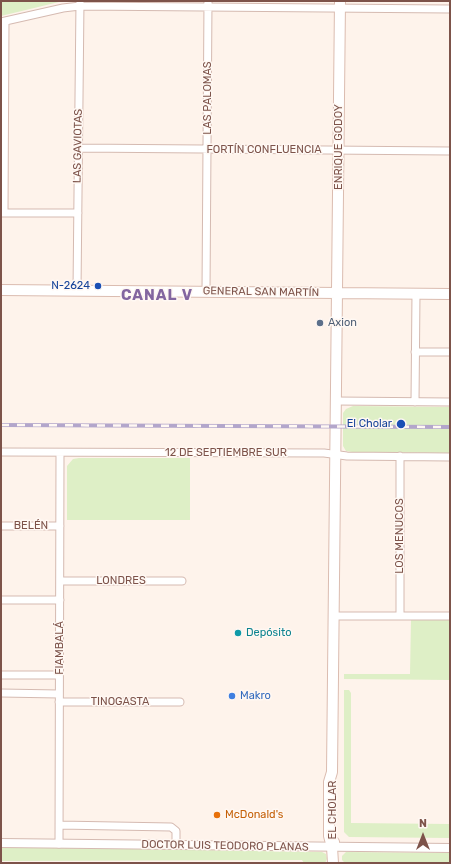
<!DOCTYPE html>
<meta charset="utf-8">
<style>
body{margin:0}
#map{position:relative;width:451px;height:864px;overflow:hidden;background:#fef3eb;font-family:Rubik,sans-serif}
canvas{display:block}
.frame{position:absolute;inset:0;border:2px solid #7d534a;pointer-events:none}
.north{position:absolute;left:403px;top:816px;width:40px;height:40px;-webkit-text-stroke:3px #fff8f3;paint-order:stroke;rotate:0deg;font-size:11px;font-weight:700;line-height:16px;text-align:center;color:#7d534a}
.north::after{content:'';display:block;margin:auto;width:14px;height:18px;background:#7d534a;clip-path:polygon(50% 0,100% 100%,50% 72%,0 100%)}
</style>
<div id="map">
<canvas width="451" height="864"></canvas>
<div class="frame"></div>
<div class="north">N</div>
</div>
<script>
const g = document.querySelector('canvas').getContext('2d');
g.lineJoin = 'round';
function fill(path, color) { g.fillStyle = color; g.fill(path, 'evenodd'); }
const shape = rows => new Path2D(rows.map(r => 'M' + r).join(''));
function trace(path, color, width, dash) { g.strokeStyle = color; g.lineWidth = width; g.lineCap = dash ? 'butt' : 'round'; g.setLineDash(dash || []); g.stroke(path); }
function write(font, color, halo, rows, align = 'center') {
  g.font = font + ' Rubik,sans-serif'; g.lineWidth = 3; g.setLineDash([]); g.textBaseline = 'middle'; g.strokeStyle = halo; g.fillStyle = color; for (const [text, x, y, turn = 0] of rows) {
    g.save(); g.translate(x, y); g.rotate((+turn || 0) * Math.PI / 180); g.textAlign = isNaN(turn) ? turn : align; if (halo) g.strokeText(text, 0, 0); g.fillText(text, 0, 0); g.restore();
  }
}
fill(shape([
 [1,1,63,1,1,16],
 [353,406,450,407,450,453,352,452,346,451,343,446,343,413,346,409],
 [79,458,190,458,190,520,67,520,67,466,73,459],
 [411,619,450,620,450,680,344,679,344,674,410,674],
 [344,690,349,690,351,693,351,823,450,824,450,838,349,837,344,832],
 [1,847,322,852,326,854,327,859,325,863,304,863,302,860,1,861],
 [346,852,450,853,450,863,345,863,342,860,342,856]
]), '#deefc6');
const minor = shape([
 [1,22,63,8,80,6,450,9],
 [78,148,450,151],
 [1,213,78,213],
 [4,213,5,21],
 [77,290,80,1],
 [206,291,208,1],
 [415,352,450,352],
 [336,401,450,402],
 [415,402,416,293],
 [1,452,324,453,347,456,450,457],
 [1,526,60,526],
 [60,581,182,581],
 [1,600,60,600],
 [334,616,450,616],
 [400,616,400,456],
 [1,675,59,675],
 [1,693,59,694],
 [59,702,180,702],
 [59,825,171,827,176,831,176,845],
 [59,844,60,453]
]);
const tertiary = shape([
 [1,843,450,848]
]);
const secondary = shape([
 [1,290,450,294],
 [332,847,329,836,329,782,332,772,340,1],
 [333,863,332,847,334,842]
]);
trace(minor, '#d5bab1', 9);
trace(tertiary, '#d5bab1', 10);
trace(secondary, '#dbbcb0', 12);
trace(minor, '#fff', 7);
trace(tertiary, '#fff', 8);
trace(secondary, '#fff', 10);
const rail = shape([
 [1,425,450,427]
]);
trace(rail, '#b3a6cb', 4);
trace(rail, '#fff8f3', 2.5, [8]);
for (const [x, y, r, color] of [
 [98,286,4,"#1a4fb4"],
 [320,323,4,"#5c6f8a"],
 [401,424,5,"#1a4fb4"],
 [238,633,4,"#0f9aa8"],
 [232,696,4,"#3f7fe0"],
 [217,815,4,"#e8710a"]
]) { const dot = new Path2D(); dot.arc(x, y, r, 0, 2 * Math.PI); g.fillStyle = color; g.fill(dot); trace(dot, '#fff8f3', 1.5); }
write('11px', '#7d534a', '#fff8f3', [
 ["LAS PALOMAS",208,98,-90],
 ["LAS GAVIOTAS",78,146,-89],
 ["ENRIQUE GODOY",339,147,-90],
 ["FORTÍN CONFLUENCIA",264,150],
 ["GENERAL SAN MARTÍN",261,292,1],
 ["12 DE SEPTIEMBRE SUR",226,453],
 ["BELÉN",31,526],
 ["LOS MENUCOS",400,536,-90],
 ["LONDRES",121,581],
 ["FIAMBALÁ",60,648,-90],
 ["TINOGASTA",120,702],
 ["EL CHOLAR",333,810,-90],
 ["DOCTOR LUIS TEODORO PLANAS",225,846,1]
]);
write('11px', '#164399', '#fff8f3', [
 ["N-2624",90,286],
 ["El Cholar",392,424]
], 'right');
write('11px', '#4e5e75', '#fff8f3', [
 ["Axion",328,323]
], 'left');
write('11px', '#0d838f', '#fff8f3', [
 ["Depósito",246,633]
], 'left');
write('11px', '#366cbe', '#fff8f3', [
 ["Makro",240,696]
], 'left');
write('11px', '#c56008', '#fff8f3', [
 ["McDonald's",225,815]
], 'left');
g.letterSpacing = '1px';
write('bold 15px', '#8366a0', '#fff8f3', [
 ["CANAL V",157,296]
]);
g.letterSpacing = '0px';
</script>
